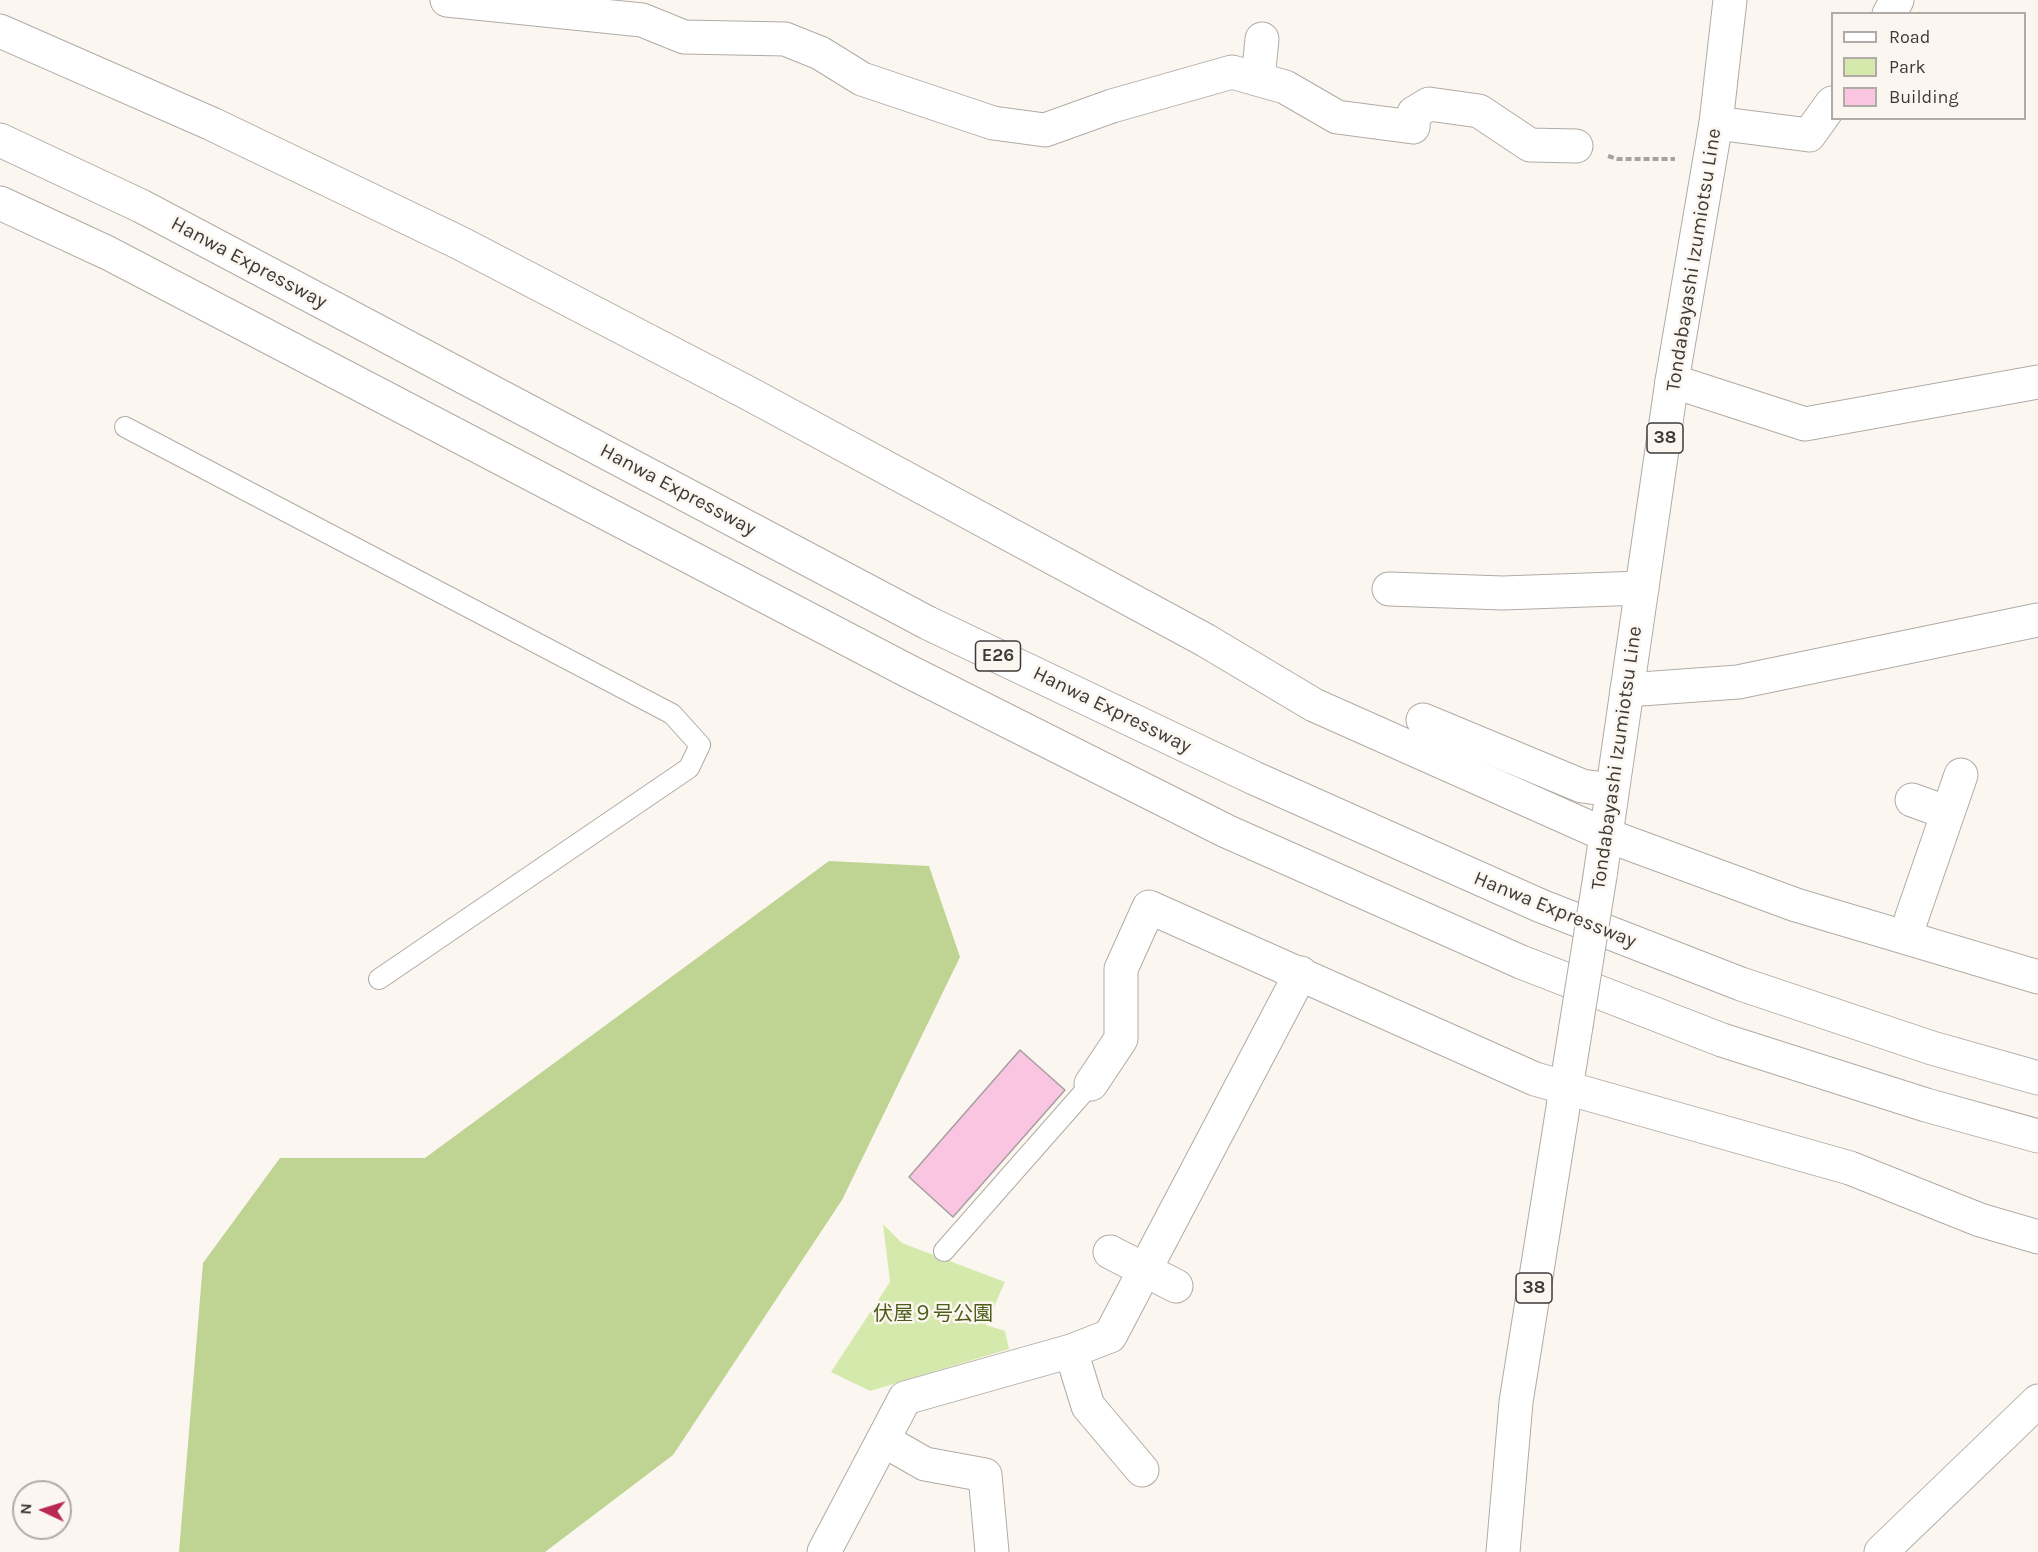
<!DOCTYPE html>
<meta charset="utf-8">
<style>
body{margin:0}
#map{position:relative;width:2038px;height:1552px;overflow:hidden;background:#fcf6f0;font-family:Karla,sans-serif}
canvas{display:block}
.legend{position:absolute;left:1831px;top:12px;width:195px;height:108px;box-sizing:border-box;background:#fcf6f0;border:2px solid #b0aba6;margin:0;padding:8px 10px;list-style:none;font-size:18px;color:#3d3a38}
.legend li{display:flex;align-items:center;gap:12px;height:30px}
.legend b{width:30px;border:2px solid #b0aba6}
.north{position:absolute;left:12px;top:1480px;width:60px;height:60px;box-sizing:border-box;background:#fcf6f0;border:2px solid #b0aba6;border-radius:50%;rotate:274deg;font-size:16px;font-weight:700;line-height:24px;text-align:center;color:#3d3a38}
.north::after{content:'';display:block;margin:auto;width:21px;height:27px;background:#b82851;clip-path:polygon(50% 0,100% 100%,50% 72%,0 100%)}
</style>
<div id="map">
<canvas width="2038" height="1552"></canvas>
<ul class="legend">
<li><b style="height:8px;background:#fff"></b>Road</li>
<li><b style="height:16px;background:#d6e9ad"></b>Park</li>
<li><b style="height:16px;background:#fac5e0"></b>Building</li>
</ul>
<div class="north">N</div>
</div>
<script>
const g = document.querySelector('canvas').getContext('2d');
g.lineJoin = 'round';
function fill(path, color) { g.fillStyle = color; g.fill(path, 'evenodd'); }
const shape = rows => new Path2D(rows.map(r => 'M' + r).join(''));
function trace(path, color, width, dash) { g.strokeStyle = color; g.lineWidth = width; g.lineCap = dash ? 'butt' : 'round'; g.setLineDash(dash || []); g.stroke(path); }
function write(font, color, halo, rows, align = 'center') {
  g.font = font + ' Karla,"Noto Sans JP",sans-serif'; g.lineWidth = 5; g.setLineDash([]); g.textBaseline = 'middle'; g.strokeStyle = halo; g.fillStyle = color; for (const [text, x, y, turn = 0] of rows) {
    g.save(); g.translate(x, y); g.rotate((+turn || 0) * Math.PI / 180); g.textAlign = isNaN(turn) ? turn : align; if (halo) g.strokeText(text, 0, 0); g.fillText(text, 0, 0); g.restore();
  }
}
fill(shape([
 [883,1224,902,1243,1005,1282,986,1325,1005,1331,1009,1349,870,1391,831,1372,890,1282]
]), '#d6e9ad');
fill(shape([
 [829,861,929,866,960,957,842,1200,673,1455,545,1552,179,1552,203,1263,280,1158,425,1158]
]), '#bfd393');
const building = shape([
 [1020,1050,1065,1090,953,1217,909,1177,1020,1050]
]);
fill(building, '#fac5e0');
trace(building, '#a59ea1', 1.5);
const lane = shape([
 [125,427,672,714,700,745,689,768,379,979],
 [944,1251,1091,1084]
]);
const street = shape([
 [447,0,642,20,684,37,785,39,820,53,862,79,993,123,1045,130,1112,106,1232,72,1285,87,1337,117,1413,127,1414,113,1429,104,1479,111,1530,145,1576,146],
 [1889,14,1897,0],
 [1258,79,1262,39],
 [1716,123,1809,135,1832,103],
 [1672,381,1805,424,2038,382],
 [1389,589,1503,593,1642,588],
 [1627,690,1738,682,2038,620],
 [1423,720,1582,786,1612,790],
 [1912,800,1948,813],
 [1905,937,1961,775],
 [1091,1084,1121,1039,1121,969,1149,907,1535,1079,1850,1168,1980,1220,2038,1237],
 [1110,1252,1176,1286],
 [1071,1351,1088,1406,1142,1470],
 [883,1440,925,1464,985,1475,992,1552],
 [824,1552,905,1398,1071,1351,1110,1336,1301,973],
 [1881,1552,2038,1401]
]);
const secondary = shape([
 [0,31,212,124,460,243,748,393,1205,640,1314,705,1606,835,1796,905,2038,977]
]);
const primary = shape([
 [1600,876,1672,381,1716,123,1730,0],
 [1503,1552,1516,1402,1576,1026]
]);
const highway = shape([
 [0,140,141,206,928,623,1254,778,1541,906,1741,984,1932,1048,2038,1078],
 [0,203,108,253,908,671,1226,831,1521,962,1722,1040,1926,1105,2038,1136]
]);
trace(lane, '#b1aba6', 22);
trace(street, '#b1aba6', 35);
trace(secondary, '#b1aba6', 35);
trace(primary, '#b1aba6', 35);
trace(highway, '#b1aba6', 35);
trace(shape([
 [1608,156,1618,159,1675,159]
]), '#a7a29e', 4, [6, 3]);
trace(lane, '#fff', 20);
trace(street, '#fff', 33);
trace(secondary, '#fff', 33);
trace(primary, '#fff', 33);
trace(highway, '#fff', 33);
const primaryBridge = shape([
 [1576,1026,1600,876]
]);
trace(primaryBridge, '#b1aba6', 35, []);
trace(primaryBridge, '#fff', 33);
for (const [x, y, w] of [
 [1665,438,36],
 [998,656,45],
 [1534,1288,36]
]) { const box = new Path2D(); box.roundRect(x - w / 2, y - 15, w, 30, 4.5); g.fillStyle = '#fcf6f0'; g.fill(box); trace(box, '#3d3a38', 1.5); }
write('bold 18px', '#3d3a38', null, [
 ["38",1665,438],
 ["E26",998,656],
 ["38",1534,1288]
]);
write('20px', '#3d3a38', '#fcf6f0', [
 ["Tondabayashi Izumiotsu Line",1694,260,-81],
 ["Hanwa Expressway",249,263,28],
 ["Hanwa Expressway",678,490,28],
 ["Hanwa Expressway",1112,710,26],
 ["Tondabayashi Izumiotsu Line",1617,758,-82],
 ["Hanwa Expressway",1555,910,22]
]);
write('20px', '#4d5e1a', '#fcf6f0', [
 ["伏屋９号公園",933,1314]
]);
</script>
